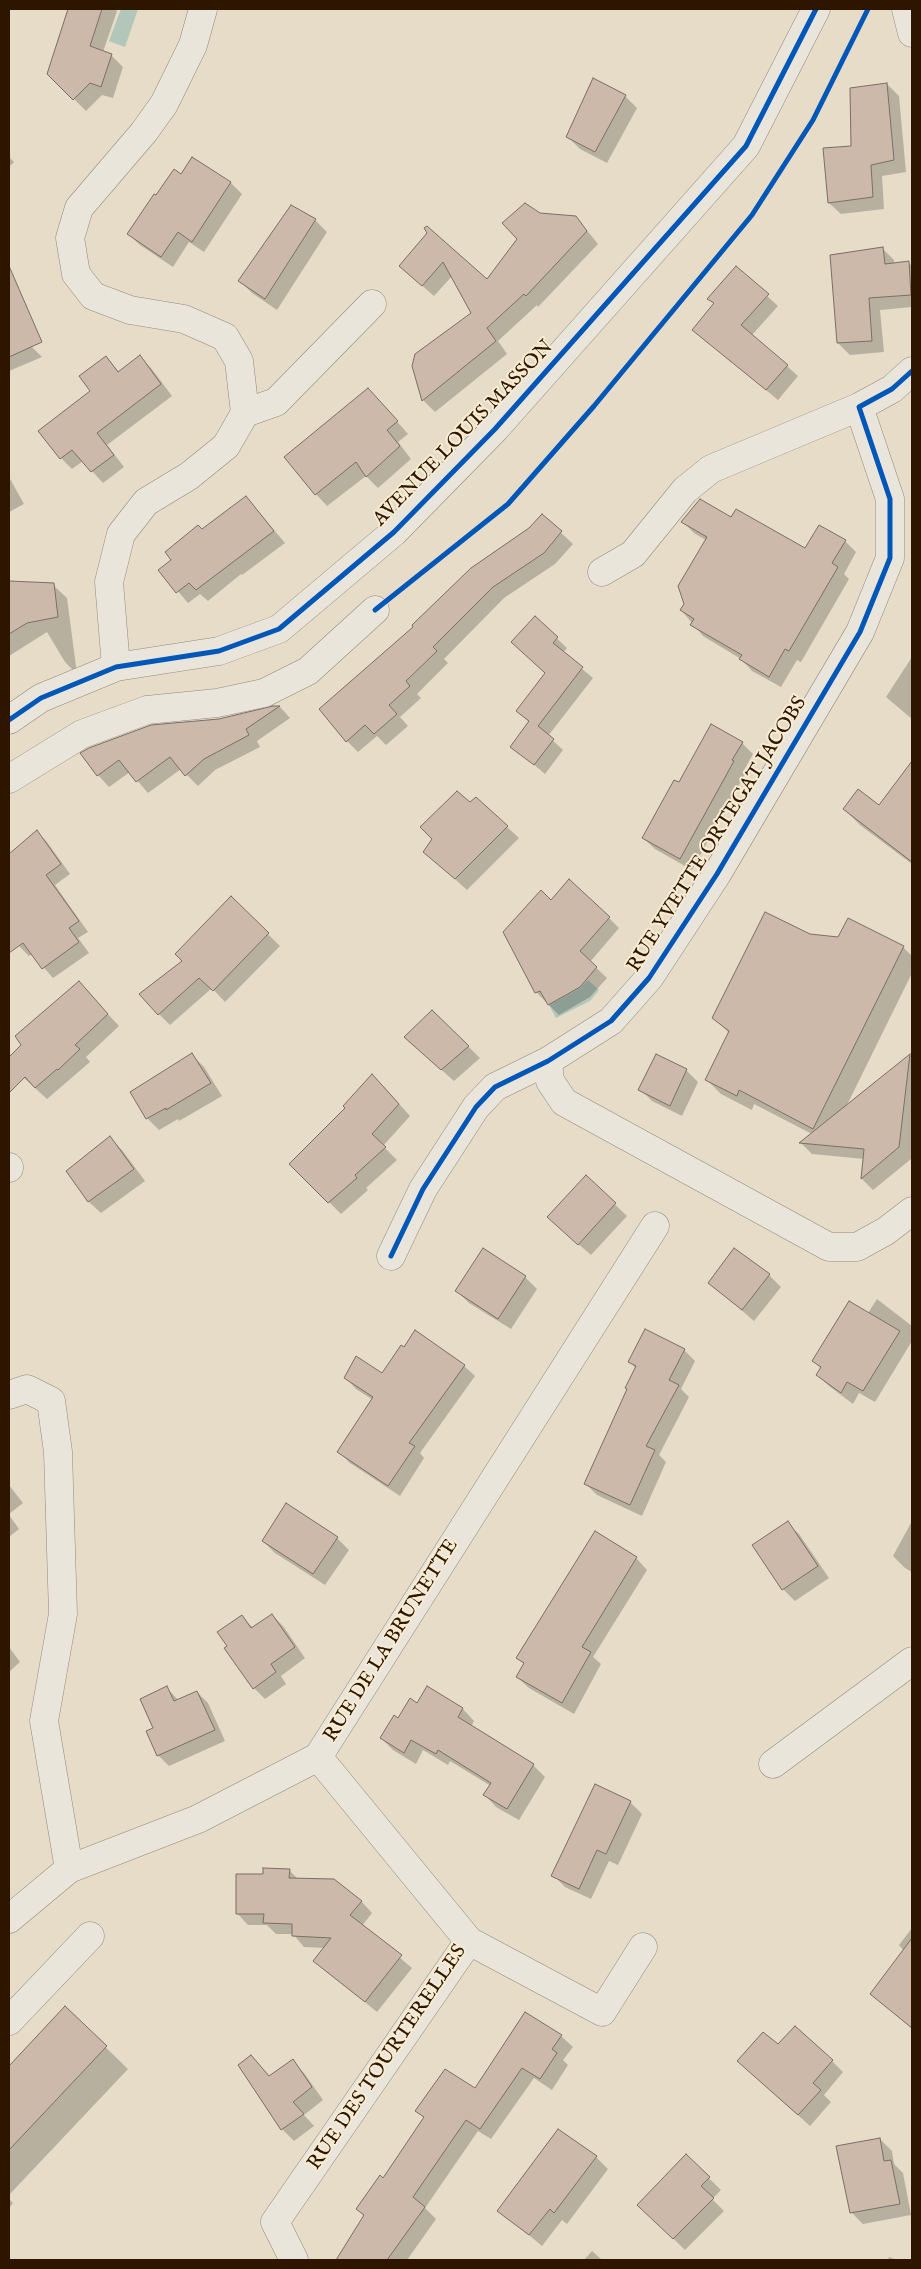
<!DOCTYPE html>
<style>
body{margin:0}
#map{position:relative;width:921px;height:2269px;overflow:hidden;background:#e6dcc7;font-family:"IM FELL English",serif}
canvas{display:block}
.frame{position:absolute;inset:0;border:10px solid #2e1500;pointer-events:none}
</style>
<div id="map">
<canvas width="921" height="2269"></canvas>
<div class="frame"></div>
</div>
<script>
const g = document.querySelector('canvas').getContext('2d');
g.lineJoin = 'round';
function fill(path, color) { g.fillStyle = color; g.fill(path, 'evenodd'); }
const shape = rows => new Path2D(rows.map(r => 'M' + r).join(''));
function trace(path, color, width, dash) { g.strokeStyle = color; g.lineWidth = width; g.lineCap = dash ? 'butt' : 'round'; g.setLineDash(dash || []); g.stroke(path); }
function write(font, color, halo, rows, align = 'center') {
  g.font = font + ' "IM FELL English",serif'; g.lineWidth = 4; g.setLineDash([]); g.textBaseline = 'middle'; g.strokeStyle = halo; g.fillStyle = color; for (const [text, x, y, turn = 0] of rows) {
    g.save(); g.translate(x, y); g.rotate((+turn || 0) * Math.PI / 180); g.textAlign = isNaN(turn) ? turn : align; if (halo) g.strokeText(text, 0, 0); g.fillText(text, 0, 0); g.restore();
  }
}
fill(shape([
 [121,9,138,9,125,47,109,41],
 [588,980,599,990,590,1001,556,1018,549,1005,580,988]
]), '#b2c6ba');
fill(shape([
 [70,9,114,9,117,11,103,52,111,55,123,67,113,98,102,95,86,111,49,74],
 [887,84,899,96,906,172,882,176,884,209,841,214,829,203,852,147],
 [625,96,637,108,607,163,580,149,568,137],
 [9,157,14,162,9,167],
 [193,158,231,183,242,194,204,252,189,242,173,267,140,245,128,234,157,197,181,176],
 [540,214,576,217,598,244,538,307,537,305,498,341,507,354,435,412,424,401,414,366,473,313,452,276,434,296,412,277,429,233,488,280],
 [315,220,327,232,277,310,252,293,240,281],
 [882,248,894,260,894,264,908,262,912,266,912,307,880,310,884,352,850,355,838,343],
 [736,268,778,306,752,335,798,376,778,400,693,330,715,305,709,299],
 [9,334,32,347,42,357,9,371],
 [106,357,120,373,140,357,151,368,172,396,107,445,124,467,103,483,83,461,72,469,61,458],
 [379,401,408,434,398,442,411,459,378,488,366,476,327,506,316,494],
 [9,477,24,504,9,512],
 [246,497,285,543,242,575,241,574,208,601,200,594,188,603,160,570,203,531],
 [542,515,573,544,555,564,504,598,444,659,448,663,417,694,421,698,400,717,408,726,386,745,377,736,358,752,347,741,415,627,530,529],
 [731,518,805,550,845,541,856,552,844,574,849,579,801,662,797,660,781,687,752,671,741,659,703,636,681,610,686,604,707,541,694,533,683,522],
 [19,583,53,585,67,598,77,674,65,662,47,632,9,656,9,600,40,621],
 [535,618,567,648,563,653,593,678,548,736,563,750,545,774,512,746,530,723,517,711,547,673],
 [912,657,912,719,886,697],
 [280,707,290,718,257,741,260,747,215,770,198,786,181,769,148,793,130,772,109,787,98,775,82,754],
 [742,743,753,754,743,772,745,774,692,870,655,849,643,838,679,784],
 [912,770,912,864,860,825,844,809,879,807,905,773],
 [470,804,507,827,519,838,467,890,424,851,434,839],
 [37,832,47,842,70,874,55,885,88,932,78,938,89,953,53,978,32,954,29,956,19,946,9,932,9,855],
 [231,898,280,946,225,1002,212,988,170,1025,159,1014,184,961],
 [551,901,609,918,619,928,590,962,607,978,590,997,559,1015,536,992],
 [809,936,903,947,912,956,912,973,846,1107,912,1054,911,1159,873,1190,862,1179,864,1159,812,1154,801,1143,812,1134,754,1104,752,1110,721,1094,706,1079,729,1033,713,1017],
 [79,983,119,1026,86,1057,90,1062,47,1099,24,1078],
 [432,1011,480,1058,454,1081,418,1049],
 [192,1055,204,1067,222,1096,179,1121,178,1119,159,1130,147,1118],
 [657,1055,686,1070,698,1082,682,1116,652,1101,640,1089],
 [384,1087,410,1116,383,1146,397,1160,366,1188,368,1190,341,1214,291,1164],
 [110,1138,122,1150,145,1181,101,1213,89,1202,68,1171],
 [586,1177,627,1216,591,1255,561,1229],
 [769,1275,781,1287,754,1321,710,1283],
 [525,1277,537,1289,511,1329,469,1303,457,1291],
 [877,1299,912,1326,912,1341,875,1402,859,1393,853,1404,829,1386,817,1375,821,1369,814,1361,868,1313],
 [684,1350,695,1361,681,1389,689,1397,659,1455,666,1462,642,1516,597,1495,585,1483,636,1369,630,1362],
 [464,1366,475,1376,420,1453,424,1458,400,1496,350,1463,339,1452,373,1400,356,1389,346,1378],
 [9,1485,23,1503,9,1514],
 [9,1515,19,1529,9,1537],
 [912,1521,912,1572,905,1568,893,1556],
 [787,1523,799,1534,829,1578,795,1601,783,1589,754,1545],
 [595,1533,636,1558,647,1570,593,1657,601,1664,574,1714,529,1688,517,1677,525,1665,518,1658],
 [337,1538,349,1550,325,1585,275,1553,263,1541],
 [272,1615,283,1626,305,1658,281,1676,286,1684,265,1699,254,1688,225,1648,228,1646,242,1616,253,1628],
 [9,1647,20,1662,9,1672],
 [167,1688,179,1701,197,1692,208,1703,225,1741,169,1766,158,1755,155,1728],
 [427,1688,463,1709,474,1721,471,1727,533,1765,545,1777,519,1820,496,1807,485,1795,491,1786,450,1761,448,1765,423,1750,416,1764,393,1750,381,1738,398,1719,417,1705],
 [630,1802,642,1814,618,1865,609,1861,591,1899,565,1887,553,1875],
 [289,1870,298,1879,361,1901,372,1913,362,1926,412,1968,377,2012,315,1961,325,1948,304,1947,293,1934,276,1934,267,1925,248,1925,237,1913,264,1876],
 [912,1928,912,2029,872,1994,904,1951,899,1945],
 [65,2008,128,2069,9,2195,9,2067],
 [561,2036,573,2047,563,2060,568,2065,552,2090,534,2078,491,2139,478,2131,425,2208,436,2219,407,2260,337,2260,365,2217,357,2209,384,2180,425,2119,417,2111,476,2090],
 [778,2046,832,2061,843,2072,824,2095,831,2102,810,2126,750,2072],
 [292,2061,304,2073,323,2100,304,2115,314,2126,294,2141,282,2129,263,2069,270,2077],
 [880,2139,892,2151,894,2164,903,2173,911,2215,863,2224,851,2212],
 [686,2156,721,2190,712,2199,724,2211,685,2250,639,2205],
 [596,2157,608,2169,567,2224,562,2220,542,2246,499,2210],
 [9,2199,13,2203,9,2208],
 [592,2251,602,2260,584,2260],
 [889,2257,897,2260,888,2260]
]), '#0003');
const building = shape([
 [68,9,102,9,90,46,112,54,101,87,90,83,73,100,47,74,68,9],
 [593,78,626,95,595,152,566,137,593,78],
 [887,83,894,160,871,165,873,197,828,203,823,148,851,146,850,88,887,83],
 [192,157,231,182,192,242,178,232,161,257,127,234,154,194,156,195,174,169,181,174,192,157],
 [525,203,540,213,576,216,587,231,526,296,524,294,487,328,496,341,422,401,412,366,415,354,471,313,443,262,422,286,399,266,427,233,424,228,427,226,487,279,517,239,502,223,525,203],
 [291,205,316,219,265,299,238,281,291,205],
 [883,247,885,264,909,261,911,295,869,298,872,341,837,343,830,255,883,247],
 [9,266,42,342,9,357,9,266],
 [736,266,769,294,741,325,788,365,766,390,692,330,714,303,707,299,736,266],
 [140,355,161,384,97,433,114,455,91,472,72,450,60,459,38,431,90,391,79,376,106,356,118,372,140,355],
 [368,388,398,421,387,430,400,446,366,477,356,462,315,495,284,457,368,388],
 [246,496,274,531,196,590,189,583,176,593,158,570,171,560,165,552,198,525,202,529,246,496],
 [700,499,731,517,736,509,805,548,819,525,846,540,832,563,838,567,789,651,785,649,769,677,739,659,742,655,690,625,694,619,680,610,684,604,678,586,707,537,681,522,700,499],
 [542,514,562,531,544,553,493,587,433,647,437,651,406,681,410,686,389,705,397,714,374,734,365,725,346,742,319,709,413,627,412,625,471,568,529,528,542,514],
 [9,581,54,583,58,617,27,623,9,634,9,581],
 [535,616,558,637,553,643,583,667,538,726,554,739,534,765,510,747,529,721,516,711,545,673,511,642,535,616],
 [273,706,280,706,246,729,249,735,204,759,185,776,170,757,136,782,119,760,97,776,80,753,89,748,151,725,219,719,273,706],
 [711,724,743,742,732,760,734,761,680,859,642,838,674,780,679,782,711,724],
 [912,761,912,862,843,809,858,789,879,805,912,761],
 [457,791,470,802,476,797,508,826,455,879,423,852,432,839,420,827,457,791],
 [37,830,61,864,46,875,79,921,69,928,79,942,42,969,23,943,9,953,9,854,37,830],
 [569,879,610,917,580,951,597,967,580,987,548,1005,540,991,535,993,503,932,541,890,551,900,569,879],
 [231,896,269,933,213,991,199,978,158,1015,139,994,182,961,175,954,231,896],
 [765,912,810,934,838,937,848,918,904,946,813,1129,739,1090,737,1096,705,1080,729,1031,712,1018,765,912],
 [79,981,108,1014,75,1045,80,1049,58,1070,57,1069,35,1088,25,1077,9,1093,9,1057,21,1045,15,1036,79,981],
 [432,1010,469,1046,441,1070,404,1037,432,1010],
 [192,1053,211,1083,166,1110,166,1108,146,1119,130,1092,192,1053],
 [656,1054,687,1069,670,1106,638,1090,656,1054],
 [910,1054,899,1147,861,1179,864,1149,799,1143,910,1054],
 [372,1074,399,1104,372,1134,386,1147,355,1175,357,1178,328,1203,289,1164,345,1108,343,1106,372,1074],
 [110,1136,134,1169,88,1202,66,1171,110,1136],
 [586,1175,616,1203,578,1245,547,1217,586,1175],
 [483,1248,526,1276,498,1319,455,1291,483,1248],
 [734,1248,770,1274,742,1310,708,1283,734,1248],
 [849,1301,900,1331,863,1391,847,1382,841,1393,816,1375,821,1367,812,1361,849,1301],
 [645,1329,685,1349,669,1380,679,1385,646,1446,655,1450,630,1505,584,1484,627,1389,625,1388,636,1366,628,1362,645,1329],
 [415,1330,465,1365,409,1443,415,1446,388,1486,337,1452,373,1397,344,1378,356,1356,382,1373,401,1345,404,1347,415,1330],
 [286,1503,338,1537,313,1574,262,1541,286,1503],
 [788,1521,818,1566,782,1590,752,1545,788,1521],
 [595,1531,637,1557,582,1647,591,1652,562,1703,516,1677,524,1663,516,1658,595,1531],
 [272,1614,295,1647,271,1664,276,1672,253,1689,224,1648,227,1646,217,1632,242,1615,251,1628,272,1614],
 [167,1686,174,1701,197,1691,215,1730,157,1756,146,1731,153,1728,140,1699,167,1686],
 [427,1686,463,1708,458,1717,534,1764,507,1809,483,1795,491,1783,438,1750,436,1754,411,1740,404,1753,380,1738,394,1715,398,1718,410,1698,417,1703,427,1686],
 [595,1784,631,1801,606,1854,597,1850,579,1889,551,1876,595,1784],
 [263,1868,290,1869,289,1878,334,1879,362,1901,350,1915,402,1955,365,2002,313,1961,331,1938,292,1936,292,1924,263,1923,264,1914,236,1914,236,1874,263,1874,263,1868],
 [912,1938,912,2028,870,1994,912,1938],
 [65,2006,107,2046,9,2150,9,2066,65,2006],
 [525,2012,562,2035,552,2049,557,2053,540,2079,522,2068,480,2129,466,2120,413,2197,425,2207,387,2260,336,2260,364,2215,356,2209,380,2175,383,2178,424,2117,415,2111,445,2069,475,2088,525,2012],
 [795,2026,833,2060,813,2083,821,2090,798,2115,737,2061,763,2032,778,2044,795,2026],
 [251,2055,269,2076,293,2059,312,2087,293,2102,304,2114,281,2130,238,2065,251,2055],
 [558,2129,597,2156,554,2213,550,2209,529,2235,497,2211,558,2129],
 [880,2138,884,2161,891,2160,900,2204,850,2213,836,2146,880,2138],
 [686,2154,710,2177,701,2186,714,2198,673,2239,637,2205,686,2154]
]);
fill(building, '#ccb9aa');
trace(building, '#796f62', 1);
const minor = shape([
 [906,9,912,33],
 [245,413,276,402,372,304],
 [602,572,633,554,685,490,711,469,859,407],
 [116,667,109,582,121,534,146,502,189,476,226,446,245,413,239,361,225,337,184,319,130,310,93,296,76,274,70,238,79,208,144,132,164,104,193,45,203,9],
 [9,720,41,698,116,667,219,651,279,629,394,532,495,429,746,146,816,9],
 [9,779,82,734,147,710,217,703,264,693,308,671,375,610],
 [548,1061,550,1081,564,1102,829,1247,857,1247,886,1231,912,1211],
 [9,1167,9,1168],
 [391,1256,423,1189,476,1107,495,1087,548,1061,611,1021,649,978,717,874,860,632,890,558,890,499,859,407,892,389,912,371],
 [9,1395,27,1389,51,1401,58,1452,63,1614,44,1721,69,1869],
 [773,1764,912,1661],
 [9,1919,69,1869,198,1819,318,1757,655,1226],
 [469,1941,602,2012,643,1947],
 [9,2021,90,1936],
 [294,2260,275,2222,469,1941,318,1757]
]);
trace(minor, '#938a7c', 29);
trace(minor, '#eae5db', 28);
trace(shape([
 [375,610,508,504,594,406,752,215,813,120,868,9],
 [9,720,41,698,116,667,219,651,279,629,394,532,495,429,746,146,816,9],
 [391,1256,423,1189,476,1107,495,1087,548,1061,611,1021,649,978,717,874,860,632,890,558,890,499,859,407,892,389,912,371]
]), '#0057b8', 5);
write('20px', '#2e1500', '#f7ecd2', [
 ["AVENUE LOUIS MASSON",464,434,-46],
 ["RUE YVETTE ORTEGAT JACOBS",718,835,-58],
 ["RUE DE LA BRUNETTE",392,1641,-58],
 ["RUE DES TOURTERELLES",388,2058,-56]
]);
</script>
